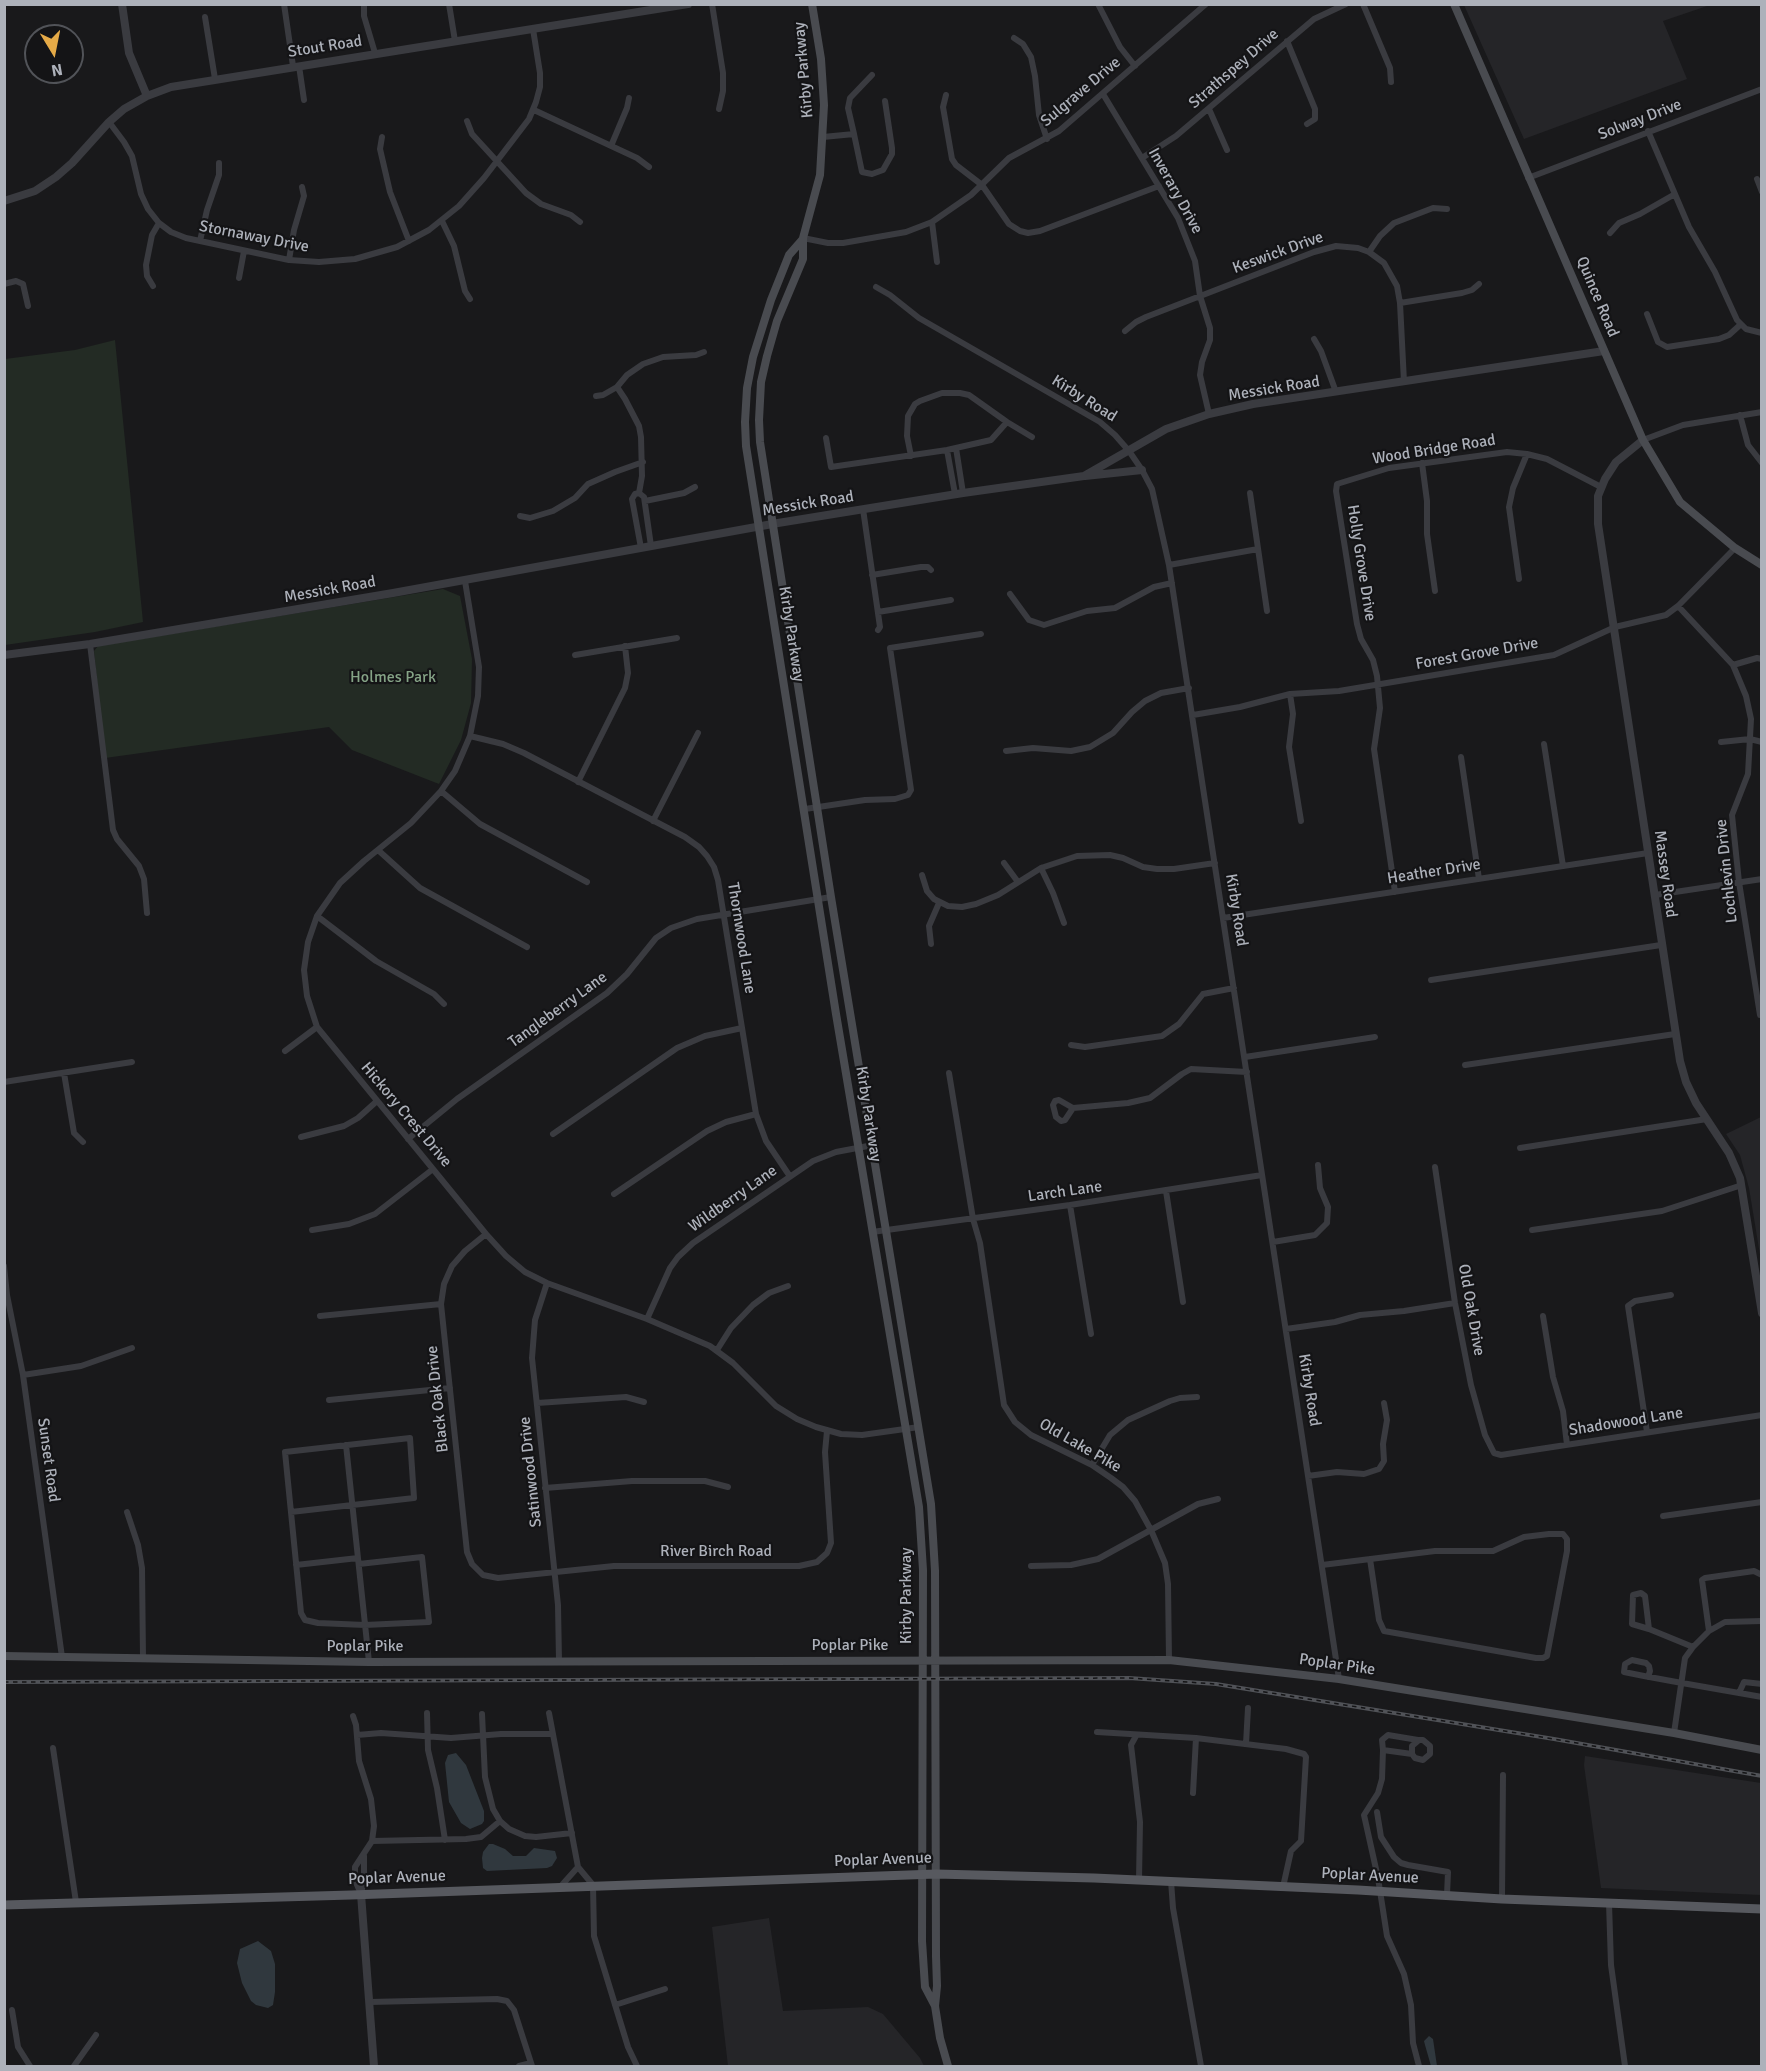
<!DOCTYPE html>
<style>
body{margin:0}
#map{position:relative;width:1766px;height:2071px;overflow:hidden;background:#19191b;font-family:Signika,sans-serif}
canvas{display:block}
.frame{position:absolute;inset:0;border:6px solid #adb1ba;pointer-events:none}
.north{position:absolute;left:24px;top:24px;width:60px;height:60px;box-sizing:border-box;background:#141416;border:2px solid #515358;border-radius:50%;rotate:170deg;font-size:16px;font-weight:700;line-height:24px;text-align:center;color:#adb1ba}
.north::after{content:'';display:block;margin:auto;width:21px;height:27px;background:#e5aa47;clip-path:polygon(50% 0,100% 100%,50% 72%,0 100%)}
</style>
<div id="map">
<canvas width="1766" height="2071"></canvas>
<div class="frame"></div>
<div class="north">N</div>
</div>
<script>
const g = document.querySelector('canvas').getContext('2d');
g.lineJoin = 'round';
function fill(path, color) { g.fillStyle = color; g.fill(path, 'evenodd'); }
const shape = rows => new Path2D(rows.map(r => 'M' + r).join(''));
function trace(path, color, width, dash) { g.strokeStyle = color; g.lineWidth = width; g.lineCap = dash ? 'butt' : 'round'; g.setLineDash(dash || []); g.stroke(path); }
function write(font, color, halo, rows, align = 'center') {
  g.font = font + ' Signika,sans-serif'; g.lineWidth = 4.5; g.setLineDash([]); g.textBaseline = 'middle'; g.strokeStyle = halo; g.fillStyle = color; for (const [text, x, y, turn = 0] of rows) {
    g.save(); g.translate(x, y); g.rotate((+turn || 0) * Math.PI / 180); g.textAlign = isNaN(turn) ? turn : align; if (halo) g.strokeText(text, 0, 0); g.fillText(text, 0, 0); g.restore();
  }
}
fill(shape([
 [1464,5,1710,5,1663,21,1687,79,1524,139],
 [1761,1117,1761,1261,1749,1188,1740,1155,1726,1134],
 [1585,1756,1761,1783,1761,1895,1601,1888,1584,1765],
 [769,1918,783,2011,868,2007,883,2014,920,2058,924,2066,728,2066,712,1927]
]), '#252528');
fill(shape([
 [115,340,143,622,95,632,5,645,5,359,75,350],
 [443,589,460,596,472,659,471,703,461,740,439,784,352,750,329,727,105,758,94,651,98,646]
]), '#232b24');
fill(shape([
 [456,1753,466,1765,484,1811,484,1821,482,1824,470,1829,461,1823,449,1802,445,1763,448,1755],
 [489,1844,493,1844,505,1849,513,1856,526,1856,534,1848,555,1851,557,1858,552,1866,547,1868,487,1871,483,1868,482,1858,483,1852],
 [258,1941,271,1951,275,1964,275,1992,273,2005,268,2008,256,2005,251,2001,242,1983,237,1963,240,1949],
 [1429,2036,1433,2039,1437,2066,1431,2066,1425,2045,1424,2041]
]), '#30383e');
trace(shape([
 [284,4,293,66],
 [364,4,364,16,375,53],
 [449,4,455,41],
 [712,4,723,73,723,91,719,109],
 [1098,4,1120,47,1135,66],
 [1363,4,1390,68,1391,82],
 [205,17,215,79],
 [1014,38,1023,44,1031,57,1035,76,1039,115,1047,139],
 [1287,41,1315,109,1315,119,1307,124],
 [299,66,304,100],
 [1103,94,1178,218,1195,261,1200,296,1210,328,1210,340,1202,362,1200,375,1209,414],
 [946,95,943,107,952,159,956,165,982,185,1009,224,1020,231,1028,233,1040,231,1159,186],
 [1209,109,1227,150],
 [534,110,637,158,649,167],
 [467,121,472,134,526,193,541,204,571,215,580,222],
 [109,122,124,142,132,156,141,194,148,209,159,223,171,232,186,238,289,260,319,262,355,259,397,247,429,230,459,206,484,178,529,119,536,102,540,87,540,73,533,29],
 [1648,131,1689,227,1715,272,1737,320,1746,329,1762,333],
 [854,134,862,172,872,174,883,170,892,154,892,148,885,101],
 [382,137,380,149,390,192,409,241],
 [823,137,854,134,848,108,850,98,872,75],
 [611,146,627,108,629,98],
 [1142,158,1176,136,1314,19,1346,4],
 [1528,178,1762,89],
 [1757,179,1762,192],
 [442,221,454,246,465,291,470,299],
 [932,222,937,262],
 [1610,233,1619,223,1640,214,1675,194],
 [803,238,828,243,843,243,906,232,932,222,971,195,1009,158,1059,131,1206,4],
 [200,241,207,210,219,175,219,163],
 [1369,252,1380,236,1394,223,1433,208,1447,209],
 [289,260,294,230,304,196,302,187],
 [239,278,244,251],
 [4,284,16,281,23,284,28,306],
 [153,286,147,276,146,265,152,235,159,223],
 [876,287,890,295,919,318,1100,422,1115,435,1129,451,1142,470,1152,489,1169,565,1339,1679],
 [1400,303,1462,293,1472,290,1479,284],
 [1647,314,1658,342,1667,347,1719,339,1729,335,1740,325],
 [1125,331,1136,322,1146,317,1314,252,1336,246,1358,248,1369,252,1384,263,1397,286,1400,303,1404,382],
 [1314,339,1321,351,1336,392],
 [617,387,625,399,639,426,641,437,642,476,639,493,635,494,632,499,641,548],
 [596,396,603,395,617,387,627,375,643,364,663,357,696,355,704,352],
 [1740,415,1748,445,1762,463],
 [826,438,831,467,947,450,991,440,1007,422],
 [1643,440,1683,425,1762,412],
 [956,448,963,493],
 [947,450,955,494],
 [911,456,907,436,908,416,915,404,920,401,942,393,960,393,969,395,1007,422,1032,437],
 [1422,463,1427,501,1427,534,1435,591],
 [639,493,644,497,651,546],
 [1250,493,1267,611],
 [645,501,684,493,695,487],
 [863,509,880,627,878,630],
 [520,516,530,518,553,511,575,498,588,484,615,472,643,462],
 [1169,565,1258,549],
 [872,575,921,567,928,567,931,570],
 [1519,579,1509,507,1513,488,1527,454],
 [465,581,479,667,478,696,470,736,455,771,441,791,411,823,364,861,340,883,317,916,308,942,304,970,307,996,317,1027,486,1234,506,1256,525,1272,547,1283,647,1319,710,1346,733,1363,776,1406,797,1419,816,1427,841,1434,862,1435,919,1427],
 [1010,594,1029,620,1044,625,1087,611,1115,608,1154,587,1172,583],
 [1678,606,1733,665,1746,696,1751,719,1748,774,1732,815,1739,882,1760,1015],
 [878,612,951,600],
 [90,644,113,830,117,839,139,866,144,879,147,913],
 [575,655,677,638],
 [1733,665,1757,658,1762,659],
 [1290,694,1293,714,1289,747,1301,821],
 [1193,715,1240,707,1290,694,1339,691,1554,655,1615,627,1666,615,1678,606,1735,548],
 [470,736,503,744,524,753,685,837,699,847,707,856,714,867,718,880,756,1114,766,1141,789,1175],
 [1721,742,1750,739,1762,742],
 [1544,744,1563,866],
 [1006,751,1033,748,1071,751,1090,747,1113,733,1132,712,1145,701,1161,693,1189,688],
 [1461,757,1479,879],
 [578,782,625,688,628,673,625,646],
 [441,791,480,824,587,882],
 [805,809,865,800,895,799,908,795,911,790,910,783,890,648,981,634],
 [653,821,698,733],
 [378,850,420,888,527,947],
 [1004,863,1018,882],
 [1041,868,1053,893,1064,923],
 [922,875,927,891,934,899,948,906,962,907,976,904,998,895,1041,868,1077,856,1110,855,1123,858,1143,867,1157,869,1174,869,1215,863],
 [1395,892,1374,749,1380,708,1377,676,1373,660,1361,639,1357,624,1336,491,1337,484,1389,468,1507,452,1527,454,1547,459,1601,487],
 [1655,895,1762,879],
 [317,916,376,961,434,994,444,1004],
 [1223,918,1648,853],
 [931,944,929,926,939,903],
 [1431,980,1661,945],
 [1071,1045,1085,1047,1162,1036,1179,1024,1203,994,1234,988],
 [285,1051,317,1027],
 [1245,1057,1375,1037],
 [1465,1065,1675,1034],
 [64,1073,74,1133,83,1142],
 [949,1073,973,1219,980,1243,1004,1405,1015,1422,1031,1435,1092,1465,1111,1478,1123,1487,1135,1501,1151,1530,1165,1563,1168,1584,1169,1660],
 [4,1082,132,1062],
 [1073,1108,1059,1100,1055,1101,1053,1105,1056,1117,1061,1121,1065,1120,1073,1108,1128,1103,1150,1098,1182,1074,1191,1069,1247,1072],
 [553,1134,677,1048,705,1036,742,1028],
 [301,1137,344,1126,358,1118,377,1101],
 [408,1139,457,1099,607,993,627,974,656,938,671,928,697,919,831,897],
 [1520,1148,1707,1119],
 [1435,1167,1455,1303,1471,1385,1485,1435,1494,1453,1501,1455,1520,1452,1762,1415],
 [1166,1191,1183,1302],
 [614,1194,707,1131,726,1122,756,1114],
 [1070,1205,1091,1334],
 [312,1230,349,1224,375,1214,433,1169],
 [1532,1230,1662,1211,1742,1185],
 [872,1232,1070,1205,1262,1175],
 [486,1234,465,1251,452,1266,444,1284,441,1304,467,1552,472,1564,483,1575,498,1578,614,1566,799,1566,817,1562,827,1553,831,1543,825,1452,827,1431],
 [1273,1242,1315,1235,1327,1223,1328,1207,1320,1188,1318,1165],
 [4,1266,7,1295,23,1375,62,1657],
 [547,1283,535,1320,532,1358,558,1605,559,1661],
 [320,1316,441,1304],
 [1543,1316,1553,1377,1563,1411,1567,1445],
 [647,1319,670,1268,678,1257,693,1243,813,1161,836,1152,873,1145],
 [1286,1329,1335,1322,1360,1315,1404,1311,1455,1303],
 [717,1350,731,1328,753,1305,769,1293,788,1286],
 [23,1375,81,1366,132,1348],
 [329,1400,450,1388],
 [537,1403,626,1397,644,1402],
 [1647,1432,1628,1306,1635,1301,1671,1295],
 [346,1445,369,1662],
 [1092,1465,1110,1435,1128,1420,1170,1401,1180,1398,1197,1397],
 [1308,1476,1337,1472,1364,1474,1379,1469,1384,1461,1383,1444,1387,1420,1384,1403],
 [545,1488,632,1481,705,1481,728,1487],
 [127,1512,138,1545,142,1568,143,1658],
 [291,1512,414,1498,410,1438,285,1452,301,1613,305,1620,318,1623,365,1625,429,1622,422,1557,359,1564],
 [1663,1516,1762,1502],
 [296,1565,358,1558],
 [1322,1565,1435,1551,1493,1551,1524,1537,1549,1534,1563,1534,1567,1539,1567,1551,1547,1656,1543,1658,1536,1658,1384,1631,1379,1620,1370,1559],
 [1031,1566,1071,1565,1098,1559,1198,1504,1218,1499],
 [1649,1629,1632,1624,1633,1595,1641,1593,1645,1596,1649,1629,1693,1647],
 [1709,1631,1702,1580,1705,1578,1754,1571,1762,1575],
 [1648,1677,1650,1671,1649,1666,1646,1663,1632,1660,1625,1664,1624,1672,1644,1676,1682,1683,1762,1697],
 [1739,1693,1744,1682,1762,1684],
 [427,1713,428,1750,437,1788,445,1840],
 [549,1713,578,1867,593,1885,594,1936,628,2047,637,2066],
 [482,1714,485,1777,493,1809,500,1821,509,1829,525,1836,536,1837,572,1833],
 [353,1716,356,1725,359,1761,371,1799,374,1826,372,1841,355,1867,355,1880,361,1894],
 [1097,1732,1196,1738,1286,1749,1304,1754,1306,1757,1301,1841,1291,1851,1283,1887],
 [1674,1733,1685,1658,1693,1647,1709,1631,1725,1622,1762,1621],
 [357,1735,381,1733,451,1738,501,1734,553,1734],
 [1136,1736,1131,1745,1140,1822,1139,1880],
 [1246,1744,1248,1708],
 [53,1748,76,1902],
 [1383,1750,1382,1740,1388,1735,1418,1740],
 [1412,1754,1412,1746,1419,1740,1423,1740,1430,1746,1430,1754,1423,1760,1415,1758,1412,1754,1383,1750,1382,1779,1378,1793,1364,1815,1378,1878,1387,1936,1404,1974,1411,2005,1413,2043,1419,2066],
 [1193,1793,1196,1738],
 [1377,1812,1381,1837,1394,1857,1401,1863,1408,1865,1448,1872,1447,1895],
 [372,1841,466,1839,481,1837,500,1821],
 [1171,1881,1173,1908,1201,2066],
 [561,1886,578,1867],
 [361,1894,364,1879,364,1856],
 [1502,1899,1503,1775],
 [1609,1903,1611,1965,1625,2066],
 [370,2002,497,1999,507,2001,514,2010,532,2066],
 [615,2005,665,1989],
 [12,2010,18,2047,30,2066],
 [74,2066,96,2035],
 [519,2066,531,2063]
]), '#3a3b40', 6);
trace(shape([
 [122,4,129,53,147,96],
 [4,201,35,191,56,177,72,163,109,122,124,109,147,96,171,87,688,4],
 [1643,440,1616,462,1605,479,1598,496,1598,524,1680,1061,1686,1082,1696,1103,1729,1153,1740,1178,1762,1313],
 [1085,476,1142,470],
 [4,655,90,644,393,593,778,523,963,493,1084,476,1166,429,1209,414,1253,404,1604,351],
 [361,1894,374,2066]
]), '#3a3b40', 8);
trace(shape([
 [812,4,821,59,824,105,820,175,803,238,803,259,777,321,767,356,761,382,759,420,760,442,831,897,931,1504,935,1571,936,1956,937,1986,935,2006,940,2038,948,2066],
 [1454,4,1643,440,1680,502,1735,548,1762,565],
 [803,239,789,255,771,300,753,357,747,388,745,422,746,446,836,1014,919,1507,923,1570,922,1941,925,1987,935,2006],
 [4,1656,369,1662,1169,1660,1339,1679,1674,1733,1762,1750]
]), '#494b50', 8);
trace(shape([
 [4,1905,351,1895,936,1874,1094,1878,1358,1890,1502,1899,1762,1909]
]), '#57595f', 9);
const rail = shape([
 [4,1682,1129,1678,1216,1684,1554,1739,1762,1776]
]);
trace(rail, '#505257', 4);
trace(rail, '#141416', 1.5, [4.5]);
write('16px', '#adb1ba', '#141416', [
 ["Stout Road",325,47,-9],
 ["Strathspey Drive",1234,69,-41],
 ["Kirby Parkway",804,70,-95],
 ["Sulgrave Drive",1081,92,-40],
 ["Solway Drive",1640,120,-21],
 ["Inverary Drive",1175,191,61],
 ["Stornaway Drive",254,237,11],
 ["Keswick Drive",1278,253,-20],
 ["Quince Road",1597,297,67],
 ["Messick Road",1274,389,-9],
 ["Kirby Road",1084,399,32],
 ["Wood Bridge Road",1434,450,-9],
 ["Messick Road",808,504,-9],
 ["Holly Grove Drive",1361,563,81],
 ["Messick Road",330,590,-10],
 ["Kirby Parkway",791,634,81],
 ["Forest Grove Drive",1477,654,-10],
 ["Lochlevin Drive",1727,871,-96],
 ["Heather Drive",1434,872,-9],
 ["Massey Road",1665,874,82],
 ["Kirby Road",1236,910,81],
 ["Thornwood Lane",741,938,81],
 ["Tangleberry Lane",558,1010,-36],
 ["Kirby Parkway",868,1114,81],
 ["Hickory Crest Drive",406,1115,50],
 ["Larch Lane",1065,1192,-8],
 ["Wildberry Lane",733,1199,-35],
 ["Old Oak Drive",1471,1310,80],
 ["Kirby Road",1309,1390,81],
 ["Black Oak Drive",438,1399,-96],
 ["Shadowood Lane",1626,1422,-9],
 ["Old Lake Pike",1080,1446,30],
 ["Sunset Road",48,1460,82],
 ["Satinwood Drive",531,1472,-96],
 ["River Birch Road",716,1552],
 ["Kirby Parkway",907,1596,-90],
 ["Poplar Pike",850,1646],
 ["Poplar Pike",365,1647],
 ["Poplar Pike",1337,1665,8],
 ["Poplar Avenue",883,1860,-2],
 ["Poplar Avenue",1370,1876,3],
 ["Poplar Avenue",397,1878,-2]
]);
write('16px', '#85a386', '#141416', [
 ["Holmes Park",393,678]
]);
</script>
